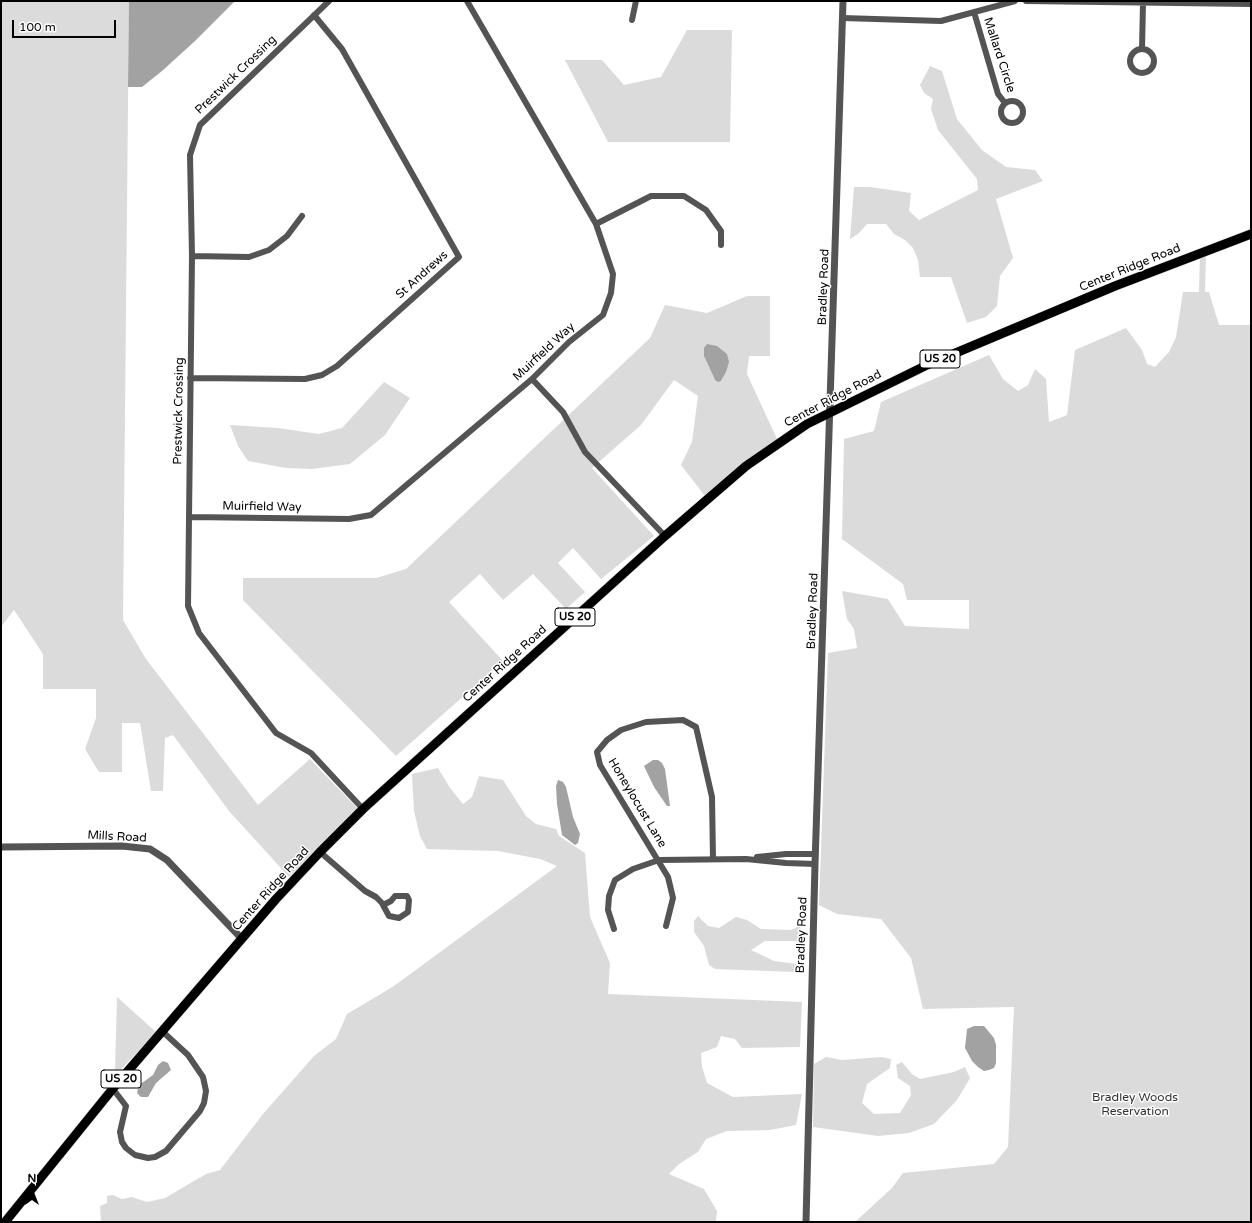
<!DOCTYPE html>
<style>
body{margin:0}
#map{position:relative;width:1252px;height:1223px;overflow:hidden;background:#fff;font-family:"Varela Round",sans-serif}
canvas{display:block}
.frame{position:absolute;inset:0;border:2px solid #000;pointer-events:none}
.north{position:absolute;left:12px;top:1171px;width:40px;height:40px;-webkit-text-stroke:3px #fff;paint-order:stroke;rotate:0deg;font-size:11px;font-weight:700;line-height:16px;text-align:center;color:#000}
.north::after{content:'';display:block;margin:auto;width:14px;height:18px;background:#000;clip-path:polygon(50% 0,100% 100%,50% 72%,0 100%)}
.scale{position:absolute;left:12px;top:20px;width:104px;height:18px;box-sizing:border-box;border:2px solid #000;border-top:0;padding-left:5px;font-size:12px;line-height:14px;white-space:nowrap;color:#000;-webkit-text-stroke:3px #fff;paint-order:stroke}
</style>
<div id="map">
<canvas width="1252" height="1223"></canvas>
<div class="frame"></div>
<div class="north">N</div>
<div class="scale">100 m</div>
</div>
<script>
const g = document.querySelector('canvas').getContext('2d');
g.lineJoin = 'round';
function fill(path, color) { g.fillStyle = color; g.fill(path, 'evenodd'); }
const shape = rows => new Path2D(rows.map(r => 'M' + r).join(''));
function trace(path, color, width, dash) { g.strokeStyle = color; g.lineWidth = width; g.lineCap = dash ? 'butt' : 'round'; g.setLineDash(dash || []); g.stroke(path); }
function write(font, color, halo, rows, align = 'center') {
  g.font = font + ' "Varela Round",sans-serif'; g.lineWidth = 3; g.setLineDash([]); g.textBaseline = 'middle'; g.strokeStyle = halo; g.fillStyle = color; for (const [text, x, y, turn = 0] of rows) {
    g.save(); g.translate(x, y); g.rotate((+turn || 0) * Math.PI / 180); g.textAlign = isNaN(turn) ? turn : align; if (halo) g.strokeText(text, 0, 0); g.fillText(text, 0, 0); g.restore();
  }
}
fill(shape([
 [1,1,129,1,123,620,146,659,258,805,310,759,358,809,289,877,229,811,173,735,165,738,163,791,151,791,140,723,122,723,122,772,99,772,85,749,96,718,96,689,43,689,43,654,14,610,1,627],
 [687,30,732,30,730,142,608,142,565,60,602,60,624,85,661,77],
 [930,66,942,71,957,119,982,150,1006,167,1035,170,1043,181,996,199,1013,258,1000,276,997,306,986,317,967,323,951,277,920,277,918,260,913,248,905,240,894,234,886,224,867,224,858,234,850,239,854,187,870,187,911,193,909,211,919,220,978,190,977,179,938,130,931,109,933,99,924,93,920,85],
 [1206,252,1205,292,1209,292,1219,325,1251,325,1251,1222,855,1222,892,1188,903,1173,994,1164,1008,1147,1014,1007,923,1009,911,958,881,919,837,914,819,905,828,653,857,648,854,629,847,619,842,591,888,599,905,626,969,629,969,600,907,600,903,584,842,539,844,439,874,431,881,402,989,355,1003,379,1018,391,1028,385,1035,369,1046,379,1049,422,1067,415,1075,350,1126,328,1142,350,1147,364,1155,367,1169,352,1176,337,1183,292,1199,292,1200,254],
 [747,296,770,296,770,356,749,356,747,374,777,439,705,496,681,465,692,442,698,396,674,380,641,425,592,468,654,536,601,579,573,548,558,563,585,592,566,609,533,574,503,600,480,574,449,602,503,661,396,756,243,600,243,578,376,578,406,569,650,338,665,305,707,313],
 [704,356,726,372,721,381,715,380],
 [384,382,410,398,385,435,350,464,312,469,286,468,248,461,238,446,230,425,278,428,319,434,342,428],
 [438,768,450,788,463,804,472,797,479,776,503,780,526,816,536,824,556,829,559,836,585,853,590,917,610,963,608,994,802,1002,800,1047,742,1048,735,1039,721,1036,717,1047,701,1053,702,1067,707,1083,733,1097,802,1094,796,1125,770,1130,727,1131,706,1139,698,1152,679,1164,669,1174,704,1189,717,1211,716,1221,723,1222,101,1222,100,1206,107,1203,107,1196,113,1195,122,1199,132,1197,147,1202,165,1198,206,1174,220,1170,263,1114,314,1056,336,1039,347,1014,394,986,557,866,540,859,498,851,427,849,420,836,414,811,412,774],
 [698,916,708,926,719,928,736,917,747,920,761,929,791,930,799,926,803,932,801,941,765,941,751,950,774,961,797,964,795,972,715,969,709,965,704,946,694,932,694,921],
 [117,997,156,1032,115,1076,115,1070],
 [826,1057,842,1060,882,1057,891,1059,890,1068,867,1084,862,1103,874,1114,900,1113,911,1095,910,1086,898,1078,896,1065,902,1062,912,1074,920,1079,954,1072,965,1067,970,1078,957,1100,934,1124,909,1133,878,1136,813,1127,814,1064]
]), '#dbdbdb');
fill(shape([
 [129,1,235,1,195,41,162,71,142,87,128,87],
 [707,344,717,346,727,354,729,362,726,372,721,381,718,382,715,380,704,356,704,348],
 [653,760,658,760,662,763,665,769,670,806,667,806,654,787,644,766],
 [558,780,563,782,566,787,573,817,580,834,578,843,575,845,562,835,557,804,556,786],
 [974,1026,984,1026,994,1038,996,1045,996,1063,994,1068,989,1070,984,1071,978,1067,972,1061,965,1048,967,1029],
 [163,1061,168,1063,171,1070,156,1083,148,1097,141,1097,137,1093,139,1085,153,1075,158,1065]
]), '#a2a2a2');
const primary = shape([
 [5,1222,115,1086,276,899,320,852,363,809,665,536,746,466,807,424,927,365,1115,286,1251,234]
]);
trace(primary, '#dbdbdb', 10);
trace(shape([
 [329,1,200,125,190,155,192,256,188,606,199,633,276,733,311,753,363,809],
 [1026,1,1251,4],
 [974,12,998,94,1005,103],
 [842,18,941,21,1015,1],
 [632,20,636,1],
 '1130 61a12 12 0 1 1 24 0a12 12 0 1 1-24 0Z',
 [1142,49,1143,3],
 '1001 112a11 11 0 1 1 22 0a11 11 0 1 1-22 0Z',
 [596,224,651,196,684,196,706,210,721,231,721,245],
 [192,256,249,257,269,250,287,236,302,216],
 [190,378,305,379,322,375,337,366,459,257,342,49,314,15],
 [532,379,563,412,585,452,665,536],
 [189,517,349,519,371,515,532,379,569,342,603,315,611,293,613,274,596,224,467,1],
 [320,852,365,891,376,897,382,903,383,905,389,916,399,918,408,912,409,900,407,896,395,896,391,901,383,905],
 [757,857,786,854,815,854],
 [666,926,673,898,668,877,600,765,597,752,607,740,621,730,646,722,683,720,696,727,712,797,713,859],
 [614,929,608,910,609,896,615,880,633,869,659,860,746,859,786,863,815,864],
 [113,1089,126,1106,120,1132,122,1142,126,1148,135,1155,148,1158,155,1157,166,1151,200,1111,204,1103,206,1091,203,1077,188,1055,163,1032]
]), '#545454', 6);
trace(shape([
 [1,847,122,846,150,849,167,860,242,939],
 [806,1222,815,864,843,1]
]), '#545454', 7);
trace(primary, '#000', 9);
for (const [x, y, w] of [
 [940,359,40],
 [575,617,40],
 [121,1079,40]
]) { const box = new Path2D(); box.roundRect(x - w / 2, y - 9, w, 18, 3); g.fillStyle = '#fff'; g.fill(box); trace(box, '#000', 1); }
write('bold 11px', '#000', null, [
 ["US 20",940,359],
 ["US 20",575,617],
 ["US 20",121,1079]
]);
write('12px', '#000', '#fff', [
 ["Mallard Circle",999,55,72],
 ["Prestwick Crossing",236,75,-44],
 ["Center Ridge Road",1130,268,-22],
 ["St Andrews",422,275,-42],
 ["Bradley Road",824,287,-88],
 ["Muirfield Way",544,352,-43],
 ["Center Ridge Road",833,399,-28],
 ["Prestwick Crossing",179,411,-89],
 ["Muirfield Way",262,507,1],
 ["Bradley Road",813,611,-88],
 ["Center Ridge Road",505,664,-42],
 ["Honeylocust Lane",637,803,59],
 ["Mills Road",117,837,3],
 ["Center Ridge Road",271,889,-48],
 ["Bradley Road",802,935,-88]
]);
write('12px', '#323232', '#fff', [
 ["Bradley Woods",1135,1098],
 ["Reservation",1135,1112]
]);
</script>
